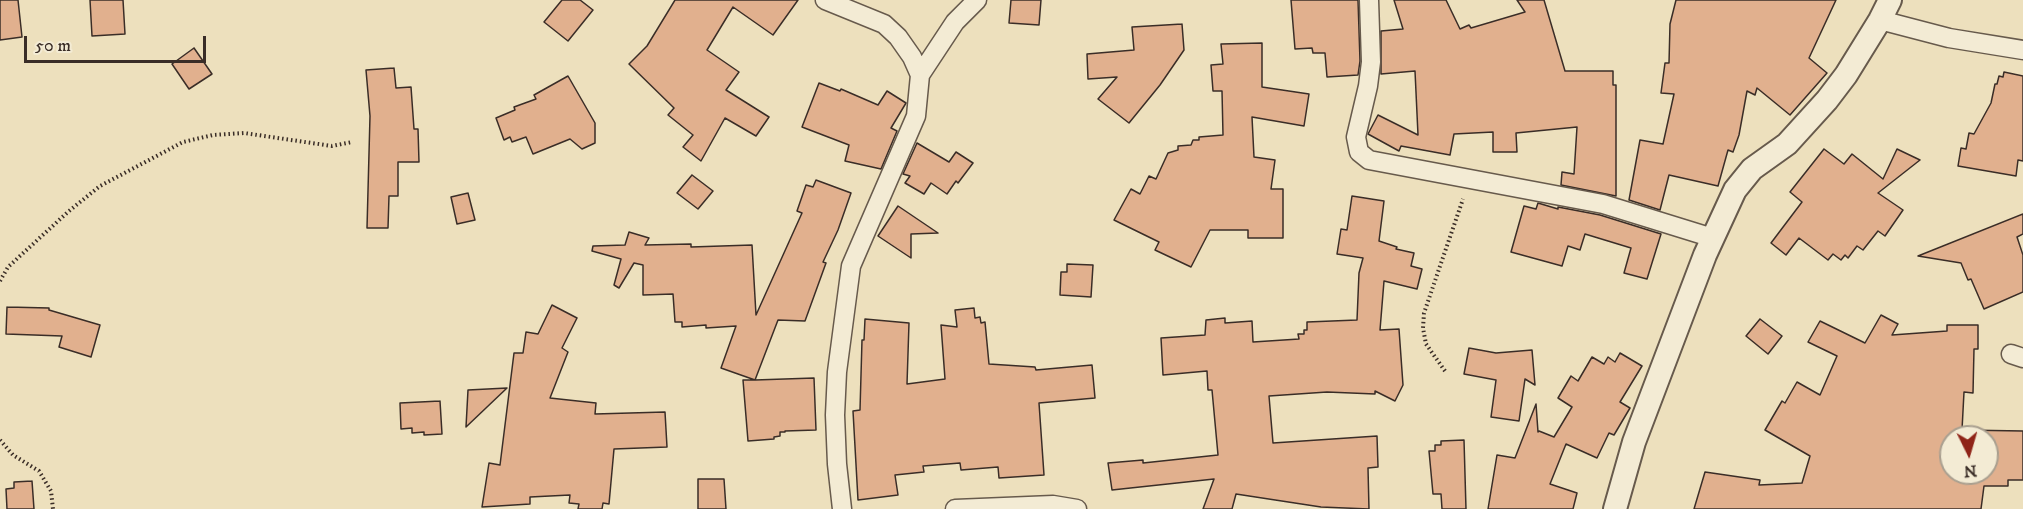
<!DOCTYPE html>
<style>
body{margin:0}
#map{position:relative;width:2023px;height:509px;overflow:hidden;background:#ede0bd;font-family:"IM FELL DW Pica",serif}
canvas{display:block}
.north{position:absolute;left:1939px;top:425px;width:60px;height:60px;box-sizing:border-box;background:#f3ebd4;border:2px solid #a99f8f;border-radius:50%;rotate:175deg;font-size:16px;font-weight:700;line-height:24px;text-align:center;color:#3a2d27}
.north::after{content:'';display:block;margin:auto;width:21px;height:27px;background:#8f2418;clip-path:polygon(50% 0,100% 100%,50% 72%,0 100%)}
.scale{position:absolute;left:24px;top:36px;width:182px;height:27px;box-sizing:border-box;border:3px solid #3a2d27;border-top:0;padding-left:8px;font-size:18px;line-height:21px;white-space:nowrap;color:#3a2d27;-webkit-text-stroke:4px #f3ebd4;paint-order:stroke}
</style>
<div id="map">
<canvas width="2023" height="509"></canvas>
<div class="north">N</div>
<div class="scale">50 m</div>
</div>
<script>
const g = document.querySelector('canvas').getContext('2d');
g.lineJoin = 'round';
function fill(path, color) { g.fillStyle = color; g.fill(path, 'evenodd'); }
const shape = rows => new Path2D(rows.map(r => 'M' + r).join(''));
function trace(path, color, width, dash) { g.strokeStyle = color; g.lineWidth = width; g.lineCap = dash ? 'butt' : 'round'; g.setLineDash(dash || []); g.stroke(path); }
const building = shape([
 [0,0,18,0,22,37,0,40,0,0],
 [90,0,123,0,125,34,92,36,90,0],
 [562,0,580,0,593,10,568,41,544,22,562,0],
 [675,0,798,0,773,35,733,7,707,50,739,72,726,90,769,117,756,136,725,118,701,161,683,147,693,135,668,115,674,108,629,64,647,46,675,0],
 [1011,0,1041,0,1039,25,1009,23,1011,0],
 [1291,0,1358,0,1360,61,1358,75,1327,77,1325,53,1313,53,1312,48,1295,49,1291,0],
 [1394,0,1446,0,1460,29,1469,25,1471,28,1525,12,1517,0,1544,0,1565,71,1613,71,1613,85,1616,85,1616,196,1561,185,1562,172,1574,174,1577,127,1516,133,1517,152,1493,152,1493,132,1454,134,1450,155,1401,146,1399,151,1368,134,1378,115,1418,135,1415,71,1381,74,1381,31,1403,29,1394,0],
 [1676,0,1836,0,1809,58,1827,73,1790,115,1757,88,1755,95,1747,91,1739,135,1733,152,1728,150,1718,186,1669,175,1660,210,1629,200,1640,140,1663,144,1674,94,1661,93,1665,63,1669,63,1670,24,1676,0],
 [1182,24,1184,50,1160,85,1129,123,1098,99,1117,77,1088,79,1087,54,1134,50,1132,27,1182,24],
 [1262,43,1262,87,1309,94,1304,126,1252,117,1254,157,1275,160,1271,189,1283,189,1283,238,1248,238,1248,230,1210,230,1191,267,1155,250,1159,242,1114,220,1131,189,1140,194,1149,176,1156,179,1168,153,1178,150,1178,146,1191,145,1193,140,1199,140,1199,137,1223,135,1222,91,1213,91,1211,65,1223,64,1221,44,1262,43],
 [194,48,212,74,189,89,172,64,194,48],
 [394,68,396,88,411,87,414,129,418,129,419,162,398,162,398,196,389,196,388,228,367,228,370,116,366,70,394,68],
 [2004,72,2023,76,2023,161,2018,160,2016,176,1958,166,1961,148,1966,149,1969,133,1974,134,1991,103,1995,84,1997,84,1999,76,2003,77,2004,72],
 [568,76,595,123,595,143,582,149,570,139,533,154,526,137,512,142,510,137,504,140,496,118,515,110,514,107,536,99,534,95,568,76],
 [819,83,840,91,841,89,878,105,887,91,906,103,891,128,897,131,881,169,845,161,849,145,802,127,819,83],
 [917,143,949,162,956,152,973,163,958,183,956,181,947,194,931,183,924,194,905,183,910,176,903,174,917,143],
 [1824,149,1844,164,1852,154,1883,179,1897,149,1920,160,1878,193,1903,210,1885,236,1878,231,1863,250,1857,246,1848,258,1845,255,1841,260,1833,254,1828,260,1799,238,1786,255,1771,243,1802,202,1790,192,1824,149],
 [692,175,713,191,698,209,677,193,692,175],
 [816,180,851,193,838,230,823,262,826,263,805,321,778,320,755,380,814,378,816,430,785,431,785,432,780,432,780,436,774,437,774,439,748,441,743,380,755,380,721,368,736,326,706,328,706,325,682,327,682,322,675,322,673,294,643,295,643,265,634,263,619,288,614,285,621,259,592,251,593,246,625,245,629,232,649,238,645,245,691,244,691,247,752,245,756,315,802,213,797,211,806,185,813,187,816,180],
 [468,193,475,220,457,224,451,197,468,193],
 [1352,196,1384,201,1379,241,1397,247,1396,249,1414,253,1411,266,1422,269,1417,289,1384,281,1380,330,1399,329,1403,385,1395,401,1375,391,1375,394,1327,392,1269,396,1273,443,1377,436,1378,467,1368,468,1369,509,1321,507,1236,494,1232,509,1203,509,1214,479,1112,490,1108,463,1143,460,1143,463,1218,455,1212,390,1208,390,1207,371,1163,375,1161,338,1205,335,1206,320,1225,318,1225,323,1252,321,1253,342,1299,339,1298,334,1304,334,1304,330,1307,330,1307,322,1357,320,1359,273,1363,258,1337,254,1341,229,1347,230,1352,196],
 [1538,203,1558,209,1558,207,1600,215,1661,234,1647,279,1624,273,1631,248,1585,234,1580,250,1568,246,1562,266,1511,252,1524,206,1536,209,1538,203],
 [898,206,938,233,911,234,911,258,878,236,898,206],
 [2023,214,2023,234,2017,237,2023,255,2023,292,1984,309,1971,279,1968,280,1961,263,1918,256,2023,214],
 [1067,264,1093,265,1091,297,1060,295,1061,272,1067,272,1067,264],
 [552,305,577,318,562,348,568,352,550,398,596,403,595,414,665,412,667,447,614,449,609,504,603,503,602,509,578,509,579,504,569,503,570,495,530,497,530,504,482,507,489,463,500,465,514,353,523,353,526,332,538,334,552,305],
 [7,307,49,308,49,310,100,325,91,357,59,347,62,336,6,334,7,307],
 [974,308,975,318,980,317,981,323,985,322,989,364,1035,367,1036,370,1092,365,1095,398,1039,403,1044,475,999,478,998,467,961,470,960,463,923,466,924,472,895,475,898,495,858,500,853,411,860,410,862,340,864,340,865,319,909,323,907,384,945,379,941,325,957,327,955,310,974,308],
 [1881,315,1898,324,1892,335,1947,331,1947,325,1978,325,1978,349,1974,349,1973,393,1964,392,1962,430,2023,431,2023,480,2008,480,2008,486,1984,486,1981,509,1694,509,1705,472,1760,480,1759,485,1802,483,1810,456,1765,430,1782,401,1785,403,1797,382,1820,395,1837,356,1808,342,1820,321,1865,343,1881,315],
 [1951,437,1987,437,1987,473,1951,473,1951,437],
 [1760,319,1782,336,1768,354,1746,336,1760,319],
 [1469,348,1496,353,1532,350,1535,385,1525,379,1519,421,1491,417,1496,380,1464,374,1469,348],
 [1620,353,1642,366,1620,402,1630,408,1614,435,1609,433,1597,458,1566,444,1550,484,1577,493,1573,509,1488,509,1497,455,1515,458,1536,404,1538,432,1539,431,1554,437,1572,407,1558,398,1571,376,1578,381,1592,357,1604,364,1608,357,1615,362,1620,353],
 [507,388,466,427,468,390,507,388],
 [440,401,442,434,424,435,424,432,412,433,412,428,401,429,400,403,440,401],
 [1464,440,1466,509,1442,509,1441,494,1433,494,1429,451,1435,451,1435,445,1441,445,1441,441,1464,440],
 [698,479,724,479,726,509,698,509,698,479],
 [32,481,34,509,7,509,6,489,14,488,14,482,32,481]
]);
fill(building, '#e1b08e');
trace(building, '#3a2d27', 1.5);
const minor = shape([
 [825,0,884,24,898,37,912,57,920,75,916,116,851,266,837,372,835,415,837,464,842,509],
 [1369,0,1371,62,1368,86,1356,137,1359,152,1369,160,1603,204,1713,238],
 [1880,20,1949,38,2023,50],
 [920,75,955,22,977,0],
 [2011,354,2023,358],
 [955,509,1053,505,1077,509]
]);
const tertiary = shape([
 [1615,509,1634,442,1705,255,1735,190,1752,169,1787,144,1827,100,1846,75,1880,20,1890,0]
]);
trace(minor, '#675a4c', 21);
trace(tertiary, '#675a4c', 26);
trace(shape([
 [0,281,8,267,69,211,100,186,183,142,213,135,244,133,332,146,352,142],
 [1445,371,1426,344,1423,328,1424,313,1463,199],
 [0,440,13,455,39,471,51,491,53,509]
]), '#3a2d27', 4, [1.5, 3]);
trace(minor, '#f3ebd4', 18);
trace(tertiary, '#f3ebd4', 22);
</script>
